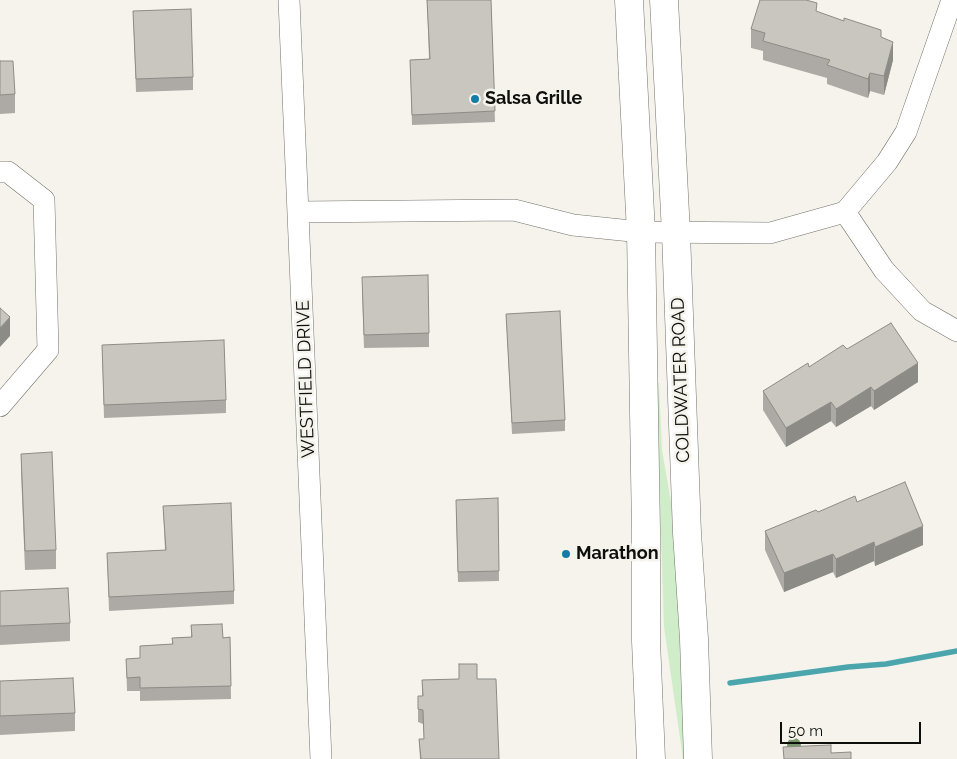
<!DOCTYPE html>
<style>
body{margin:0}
#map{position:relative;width:957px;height:759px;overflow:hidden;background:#f5f3ec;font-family:Raleway,sans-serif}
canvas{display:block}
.scale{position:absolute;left:780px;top:722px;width:141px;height:22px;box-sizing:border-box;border:2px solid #0e0e0b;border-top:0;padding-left:6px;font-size:15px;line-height:18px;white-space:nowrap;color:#0e0e0b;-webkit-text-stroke:4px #f5f3ec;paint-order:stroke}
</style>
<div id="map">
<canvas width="957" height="759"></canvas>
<div class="scale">50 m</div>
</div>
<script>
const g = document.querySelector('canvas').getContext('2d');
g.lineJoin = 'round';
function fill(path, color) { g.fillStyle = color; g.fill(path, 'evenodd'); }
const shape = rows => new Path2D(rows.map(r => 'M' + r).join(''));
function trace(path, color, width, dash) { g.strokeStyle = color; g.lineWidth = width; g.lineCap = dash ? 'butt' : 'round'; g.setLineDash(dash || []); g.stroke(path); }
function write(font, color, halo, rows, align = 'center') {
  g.font = font + ' Raleway,sans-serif'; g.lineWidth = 5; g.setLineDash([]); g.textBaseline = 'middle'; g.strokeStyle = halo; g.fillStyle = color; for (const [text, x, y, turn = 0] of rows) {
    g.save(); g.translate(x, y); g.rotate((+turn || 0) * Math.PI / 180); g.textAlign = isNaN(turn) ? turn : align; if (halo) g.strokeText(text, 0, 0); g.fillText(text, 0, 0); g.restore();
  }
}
fill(shape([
 [656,383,659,383,662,450,675,525,686,759,683,759,664,627]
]), '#d0edca');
trace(shape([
 [730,683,848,667,886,664,957,651]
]), '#4ba5ac', 5.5);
const minor = shape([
 [289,0,321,759],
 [0,172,8,172,44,200,48,350,0,406],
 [299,212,514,210,573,225,641,232,770,233,845,212,887,162,906,132,952,0],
 [845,212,884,270,922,311,957,331]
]);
const primary = shape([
 [629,0,641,232,646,531,646,641,651,759],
 [664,0,676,233,687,533,694,639,698,759]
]);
trace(minor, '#74726c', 22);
trace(primary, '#74726c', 29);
trace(minor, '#fff', 21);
trace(primary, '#fff', 28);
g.fillStyle = '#78976b';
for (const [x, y] of [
 [794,745]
]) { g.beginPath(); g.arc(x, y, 7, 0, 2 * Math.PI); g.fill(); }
fill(shape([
 [427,0,491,0,495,122,412,125,410,60,429,59],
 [133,11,193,77,193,90,136,92],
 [817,12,881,37,893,60,884,95,870,91,868,98,827,84,827,78,763,60,763,51,751,48,751,29],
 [0,61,15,94,15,113,0,114],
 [362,290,429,333,429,347,364,348],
 [506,314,565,420,565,431,512,434],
 [102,345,226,400,226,413,104,418],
 [847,349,918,382,874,410,871,406,836,427,831,421,786,447,763,410,763,391,809,367],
 [21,454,56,550,56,569,25,570,21,472],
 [498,498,499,581,458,582,456,510],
 [857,502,923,545,875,566,874,561,836,578,833,572,784,592,765,550,765,531,818,512],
 [163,506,234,591,234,604,109,611,107,553,165,550],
 [0,591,70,623,70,641,0,645],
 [191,625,223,638,230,637,231,699,140,701,140,691,127,691,126,659,140,658,140,646,172,644,172,638,191,637],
 [477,679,499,759,420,759,419,739,424,739,423,724,418,722,418,696,422,696,422,680],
 [0,681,75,713,75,731,0,735]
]), '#adaaa5');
fill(shape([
 [893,42,893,60,884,95,884,76],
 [870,73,870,91,868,98,868,79],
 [10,317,10,336,0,347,0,328],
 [918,363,918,382,874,410,874,391],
 [871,387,871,406,836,427,836,409],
 [831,402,831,421,786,447,786,428],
 [923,526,923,545,875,566,875,547],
 [874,542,874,561,836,578,836,559],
 [833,554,833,572,784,592,784,573]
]), '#8d8b86');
const building = shape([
 [427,0,491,0,495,111,412,115,410,60,430,59,427,0],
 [760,0,806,0,817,3,816,11,844,21,844,18,881,30,881,37,893,42,884,76,870,73,868,79,827,65,830,60,763,41,765,33,751,29,760,0],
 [191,9,193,77,136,79,133,11,191,9],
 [0,61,13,61,15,94,0,95,0,61],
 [428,275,429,333,364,335,362,277,428,275],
 [0,308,10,317,0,328,0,308],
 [560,311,565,420,512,423,506,314,560,311],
 [891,323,918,363,874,391,871,387,836,409,831,402,786,428,763,391,808,363,809,367,843,345,847,349,891,323],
 [224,340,226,400,104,405,102,345,224,340],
 [52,452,56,550,25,551,21,454,52,452],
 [905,482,923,526,875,547,874,542,836,559,833,554,784,573,765,531,816,510,818,512,855,496,857,502,905,482],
 [498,498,499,571,458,572,456,500,498,498],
 [231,503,234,591,109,597,107,553,166,550,163,506,231,503],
 [68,588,70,623,0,626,0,591,68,588],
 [222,624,223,638,230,637,231,686,140,688,140,677,127,678,126,659,140,658,140,646,173,644,172,638,192,637,191,625,222,624],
 [459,664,477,664,477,679,496,679,499,759,421,759,419,739,424,739,423,710,418,709,418,696,423,696,422,680,459,679,459,664],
 [73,678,75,713,0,716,0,681,73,678],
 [831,745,831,753,851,752,851,759,784,759,783,747,831,745]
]);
fill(building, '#c9c6c0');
trace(building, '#8d8b86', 1);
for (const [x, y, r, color] of [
 [475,99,5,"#127ea7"],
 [566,554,5,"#127ea7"]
]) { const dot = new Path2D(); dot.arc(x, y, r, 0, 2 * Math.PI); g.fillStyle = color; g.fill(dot); trace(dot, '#f5f3ec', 2); }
write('bold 18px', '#0e0e0b', '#f5f3ec', [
 ["Salsa Grille",485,99],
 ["Marathon",576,554]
], 'left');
write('18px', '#0e0e0b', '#f5f3ec', [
 ["WESTFIELD DRIVE",306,379,-92],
 ["COLDWATER ROAD",681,380,-92]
]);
</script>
